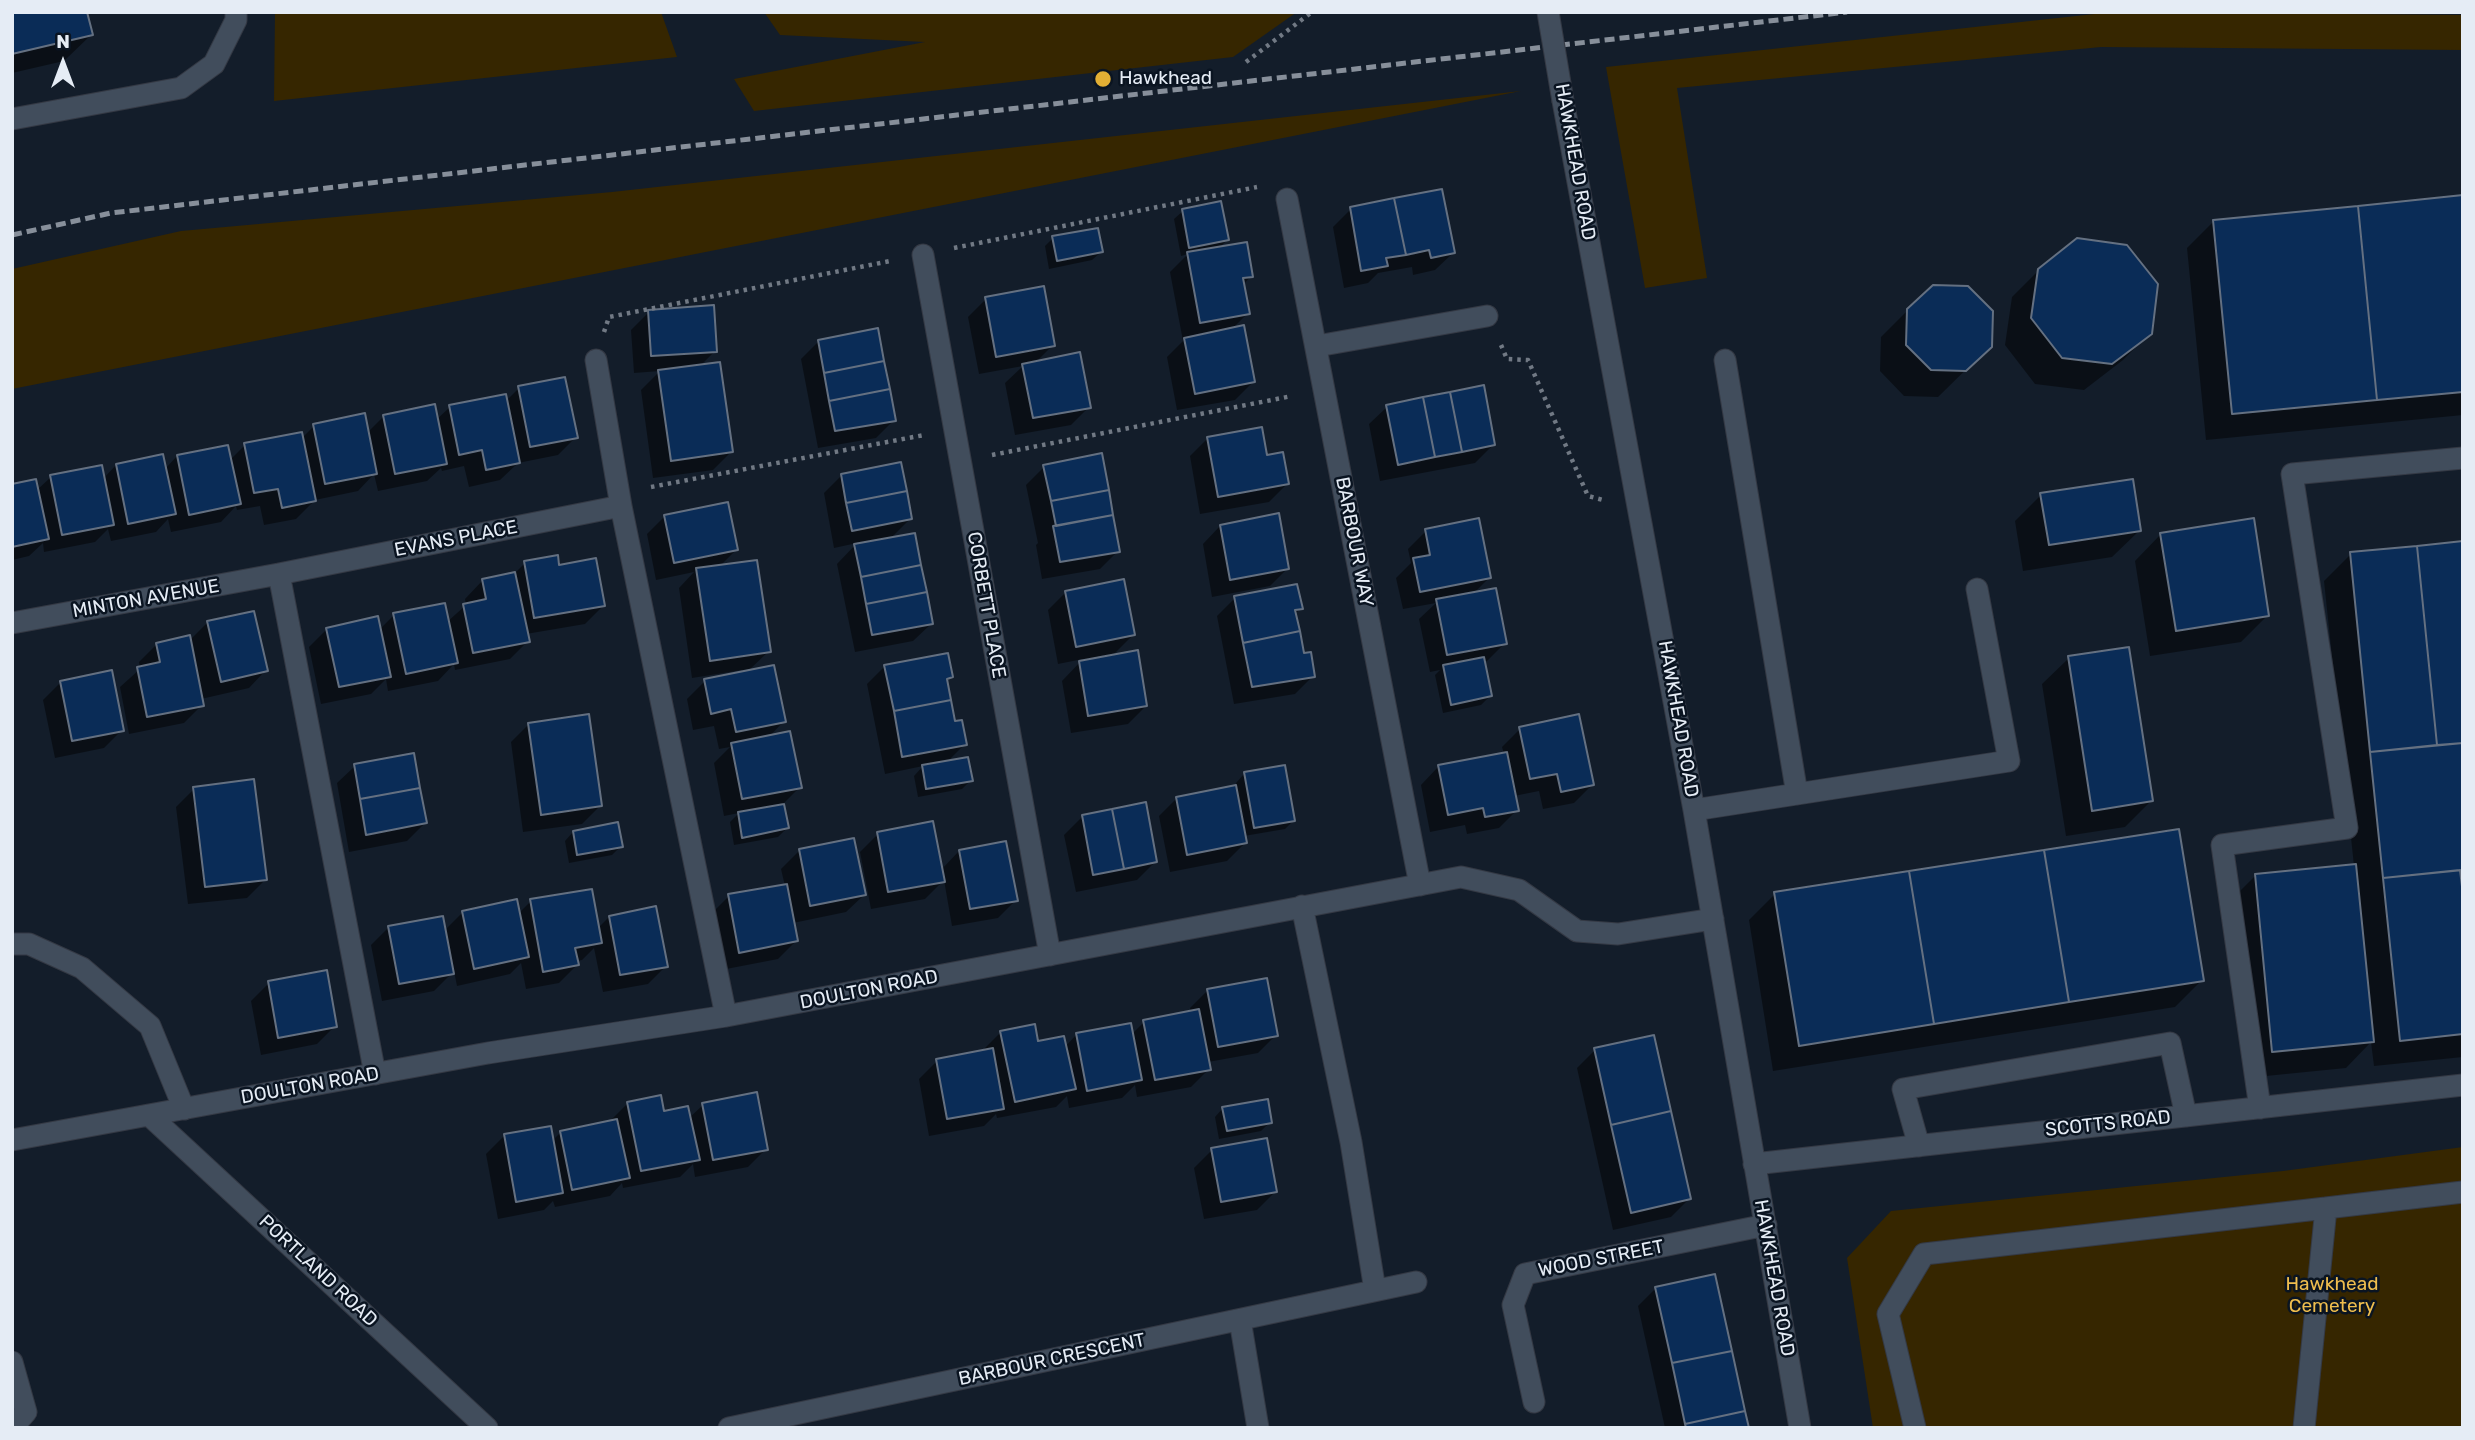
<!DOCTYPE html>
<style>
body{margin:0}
#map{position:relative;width:2475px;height:1440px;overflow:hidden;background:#131d2a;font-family:Rubik,sans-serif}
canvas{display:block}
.frame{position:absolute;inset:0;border:14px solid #e5ecf5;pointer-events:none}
.north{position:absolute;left:28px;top:28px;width:70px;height:70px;-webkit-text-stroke:5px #0a1421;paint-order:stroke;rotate:0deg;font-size:19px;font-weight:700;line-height:28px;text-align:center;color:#e5ecf5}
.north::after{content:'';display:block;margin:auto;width:24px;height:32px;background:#e5ecf5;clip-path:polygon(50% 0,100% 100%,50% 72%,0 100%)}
</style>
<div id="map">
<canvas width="2475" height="1440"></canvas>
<div class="frame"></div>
<div class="north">N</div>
</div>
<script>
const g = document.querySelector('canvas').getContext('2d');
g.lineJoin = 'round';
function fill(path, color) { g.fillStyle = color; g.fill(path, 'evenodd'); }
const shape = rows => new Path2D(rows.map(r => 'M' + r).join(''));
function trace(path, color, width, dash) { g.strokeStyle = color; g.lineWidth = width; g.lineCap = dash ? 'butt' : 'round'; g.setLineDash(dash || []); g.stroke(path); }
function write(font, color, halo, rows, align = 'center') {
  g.font = font + ' Rubik,sans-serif'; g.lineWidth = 5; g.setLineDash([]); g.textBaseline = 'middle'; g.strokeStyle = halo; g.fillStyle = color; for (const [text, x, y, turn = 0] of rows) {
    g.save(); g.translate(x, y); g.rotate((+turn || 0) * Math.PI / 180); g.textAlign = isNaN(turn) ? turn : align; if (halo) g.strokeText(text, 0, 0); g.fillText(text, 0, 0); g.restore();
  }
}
fill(shape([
 [275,12,661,12,677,57,274,101],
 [764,12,1297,12,1233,57,754,111,734,79,925,42,780,35],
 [2113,12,2463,15,2463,50,2101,47,1677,88,1707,278,1645,288,1606,67],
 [1521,91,974,199,12,389,12,269,181,231,612,192],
 [2463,1147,2463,1428,1873,1428,1847,1258,1891,1211,2283,1171]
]), '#362600');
fill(shape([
 [12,12,91,35,64,61,12,73],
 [2463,197,2463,415,2206,440,2187,248,2214,221],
 [1351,209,1453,253,1435,270,1413,275,1412,267,1378,273,1368,283,1344,288,1333,227],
 [1183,211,1227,240,1218,249,1251,276,1243,285,1248,313,1231,330,1253,382,1235,400,1177,410,1167,357,1183,341,1170,272,1188,254,1181,256,1174,219],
 [1053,238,1101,252,1092,260,1049,269,1045,246],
 [2039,270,2150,333,2123,360,2084,390,2035,384,2005,345,2012,297],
 [986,299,1053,345,1035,363,1089,407,1071,425,1015,435,1005,383,1023,366,979,374,968,317],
 [1908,310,1990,346,1938,397,1904,396,1880,371,1881,337],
 [649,312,715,351,700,366,731,452,713,470,653,478,641,390,660,371,634,373,631,330],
 [819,341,894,420,876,438,818,448,801,359],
 [519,388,576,437,558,455,518,463,500,480,469,487,464,466,442,471,441,468,427,481,378,491,374,474,358,491,315,500,296,519,264,525,260,506,237,510,236,506,221,522,171,532,168,519,156,532,111,541,108,529,95,542,44,552,43,543,29,556,12,560,12,485,37,490,51,477,103,479,116,465,165,469,177,456,230,460,245,445,301,439,314,426,367,433,384,416,436,420,450,407,506,401],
 [1387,407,1493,445,1475,463,1380,481,1369,424],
 [1208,438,1266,457,1287,484,1269,502,1200,514,1190,456],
 [1044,467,1118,551,1100,569,1042,579,1036,545,1038,543,1026,485],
 [842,475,910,519,889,540,931,624,913,641,855,652,837,564,857,543,834,548,824,493],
 [2041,495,2139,531,2112,557,2023,571,2015,521],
 [665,516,736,550,719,567,769,651,747,672,784,721,768,738,800,787,782,805,787,828,778,837,734,845,730,822,739,813,724,816,714,763,730,747,719,749,714,726,693,730,687,699,705,681,743,673,742,670,692,678,679,588,694,572,656,580,647,534],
 [1220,526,1288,568,1270,586,1212,597,1203,544],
 [1426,531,1490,577,1473,594,1505,643,1487,661,1483,662,1490,696,1481,705,1443,713,1435,675,1440,670,1430,672,1419,619,1436,603,1403,609,1396,578,1411,563,1408,549],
 [2161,534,2268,615,2241,642,2150,656,2135,561],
 [2463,543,2463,1057,2374,1066,2371,1042,2346,1068,2246,1078,2229,902,2255,876,2354,866,2324,581,2351,554],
 [525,563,558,567,603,606,585,624,526,634,528,641,510,659,455,670,454,664,438,681,388,691,386,679,371,694,321,704,309,647,327,629,379,630,394,615,447,622,466,605,465,599,482,581,513,575],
 [1066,592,1133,635,1111,657,1146,706,1128,724,1071,733,1062,681,1083,659,1058,664,1048,610],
 [1235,598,1301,608,1295,614,1303,654,1313,676,1295,694,1234,704,1217,616],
 [253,613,266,670,249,688,201,699,202,705,184,723,129,734,120,687,140,669,139,662,157,644,189,641,207,623],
 [2069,658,2151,801,2125,827,2066,836,2042,684],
 [885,666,951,677,945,682,953,723,965,744,946,763,971,780,962,789,918,797,914,776,923,766,885,774,867,684],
 [61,682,122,730,104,748,55,758,43,700],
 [529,724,600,806,582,824,523,832,511,742],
 [1520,729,1592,785,1574,803,1543,809,1539,791,1514,796,1517,810,1499,828,1467,834,1465,825,1430,832,1421,785,1438,767,1504,754,1502,747],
 [355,766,425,823,407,841,349,852,337,783],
 [1244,774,1294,820,1285,829,1244,836,1245,843,1227,861,1170,872,1159,816,1177,798,1237,787,1236,783],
 [194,789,265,880,247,898,188,904,176,807],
 [1082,817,1155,862,1137,880,1076,892,1064,835],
 [573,832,621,846,612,855,569,863,565,841],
 [878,834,941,870,959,851,1016,900,998,918,952,926,944,880,925,899,871,909,860,852],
 [799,851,864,895,846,912,793,923,796,941,778,959,721,970,711,914,729,896,785,886,781,869],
 [1775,894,2202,980,2175,1007,1773,1071,1749,920],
 [531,901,597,929,609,917,666,966,648,984,603,992,594,948,582,960,576,961,577,965,559,983,526,989,521,963,510,974,457,986,454,971,434,991,382,1001,371,945,389,927,444,931,463,912,518,914],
 [269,983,335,1026,317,1044,261,1055,251,1001],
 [1208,990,1276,1035,1258,1053,1208,1062,1209,1069,1191,1087,1137,1097,1135,1085,1122,1098,1069,1108,1067,1096,1056,1107,997,1118,996,1114,984,1126,929,1136,919,1079,937,1061,983,1050,1001,1032,1037,1043,1065,1047,1076,1035,1130,1025,1132,1034,1144,1022,1191,1013,1190,1008],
 [1595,1050,1689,1199,1671,1217,1613,1230,1577,1068],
 [628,1103,689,1118,703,1105,766,1149,748,1167,695,1177,693,1164,680,1177,623,1188,622,1183,610,1196,555,1207,553,1201,544,1210,498,1219,486,1154,504,1136,552,1141,561,1132,610,1121],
 [1223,1108,1270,1122,1261,1131,1219,1139,1215,1117],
 [1212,1150,1275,1192,1257,1210,1204,1219,1194,1168],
 [1656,1288,1747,1428,1665,1428,1638,1306]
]), '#0007');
const building = shape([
 [12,12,87,12,93,35,12,54,12,12],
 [1442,189,1455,253,1431,258,1429,250,1406,255,1394,198,1442,189],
 [2463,195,2463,392,2377,400,2358,206,2463,195],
 [1394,198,1406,255,1386,258,1388,266,1361,271,1350,207,1394,198],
 [1221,201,1229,240,1189,248,1182,209,1221,201],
 [2358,206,2377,400,2232,414,2213,220,2358,206],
 [1098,228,1103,252,1057,261,1052,236,1098,228],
 [2077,238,2127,245,2158,284,2152,334,2112,364,2062,358,2031,318,2038,269,2077,238],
 [1247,242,1253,277,1243,278,1250,314,1200,323,1187,252,1247,242],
 [1933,285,1968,286,1993,311,1992,347,1966,371,1931,370,1906,345,1907,309,1933,285],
 [1044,286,1055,346,996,357,985,297,1044,286],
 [714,305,717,352,651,356,648,310,714,305],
 [1244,325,1255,382,1195,394,1184,338,1244,325],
 [878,328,884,361,824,373,818,340,878,328],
 [1080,352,1091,408,1033,418,1022,364,1080,352],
 [884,361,890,389,829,401,824,373,884,361],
 [720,362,733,452,671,461,658,370,720,362],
 [565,377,578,438,530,447,518,386,565,377],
 [1484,385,1495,445,1462,452,1450,392,1484,385],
 [890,389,896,421,835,431,829,401,890,389],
 [1450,392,1462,452,1435,457,1423,397,1450,392],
 [506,394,520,463,486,470,482,450,459,455,449,405,506,394],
 [1423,397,1435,457,1398,465,1386,405,1423,397],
 [435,404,447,464,395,474,383,415,435,404],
 [365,413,377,474,325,484,313,424,365,413],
 [1262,427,1267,455,1283,452,1289,484,1218,497,1207,437,1262,427],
 [302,432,316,501,282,508,278,489,254,493,244,443,302,432],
 [228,445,241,504,189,515,177,455,228,445],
 [1102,453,1109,490,1051,501,1043,465,1102,453],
 [163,454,176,514,128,524,116,464,163,454],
 [901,462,907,491,846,503,841,474,901,462],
 [102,465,114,525,62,535,50,475,102,465],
 [36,479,49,539,12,547,12,484,36,479],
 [2133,479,2141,531,2049,545,2040,493,2133,479],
 [1109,490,1113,515,1056,526,1051,501,1109,490],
 [907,491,912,519,852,531,846,503,907,491],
 [728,502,738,550,674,563,664,515,728,502],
 [1279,513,1289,569,1230,580,1220,525,1279,513],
 [1113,515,1120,552,1060,562,1053,526,1113,515],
 [1479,518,1491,578,1420,592,1413,558,1430,555,1425,529,1479,518],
 [2254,518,2269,616,2176,631,2160,533,2254,518],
 [915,533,921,565,861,577,854,544,915,533],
 [2463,541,2463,743,2437,745,2417,546,2463,541],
 [2417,546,2437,745,2370,752,2350,552,2417,546],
 [558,555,559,565,596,558,605,606,534,618,524,561,558,555],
 [757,560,771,652,710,661,696,568,757,560],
 [921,565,927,592,866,604,861,577,921,565],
 [515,572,530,642,473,653,463,604,486,599,482,579,515,572],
 [1124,579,1135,635,1076,647,1065,591,1124,579],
 [1297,584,1303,609,1295,610,1300,631,1243,643,1234,596,1297,584],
 [1496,588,1507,644,1447,655,1436,599,1496,588],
 [927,592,933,624,872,635,866,604,927,592],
 [445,603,458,663,406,674,393,613,445,603],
 [254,611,268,671,221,682,207,621,254,611],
 [378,616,391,677,339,687,326,628,378,616],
 [1300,631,1304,653,1311,652,1315,677,1252,687,1243,643,1300,631],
 [190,635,204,706,147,717,137,667,160,662,156,643,190,635],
 [2129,647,2153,801,2092,811,2068,656,2129,647],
 [1138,650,1147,706,1088,716,1079,661,1138,650],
 [948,653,953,677,947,679,951,700,894,711,884,665,948,653],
 [1484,657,1492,696,1451,705,1443,665,1484,657],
 [774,665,786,722,736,732,731,709,711,714,704,679,774,665],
 [112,670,124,731,72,741,60,681,112,670],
 [951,700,955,721,962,720,967,745,902,757,894,711,951,700],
 [589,714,602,806,541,815,528,723,589,714],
 [1579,714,1594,785,1561,792,1557,774,1530,779,1519,727,1579,714],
 [790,731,802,788,742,799,731,743,790,731],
 [2463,743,2463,870,2383,878,2370,752,2463,743],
 [1507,752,1519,811,1485,817,1483,808,1448,815,1438,765,1507,752],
 [414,753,420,788,360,799,354,764,414,753],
 [968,757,973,781,926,789,922,765,968,757],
 [1285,765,1295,821,1254,828,1244,772,1285,765],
 [254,779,267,880,205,887,193,787,254,779],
 [1236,785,1247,843,1187,855,1176,797,1236,785],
 [420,788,427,823,366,835,360,799,420,788],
 [1146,802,1157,862,1124,869,1112,809,1146,802],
 [784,804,789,828,742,838,738,812,784,804],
 [1112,809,1124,869,1093,875,1082,815,1112,809],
 [933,821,945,882,888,892,877,832,933,821],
 [618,822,623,847,577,855,573,831,618,822],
 [2179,829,2204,981,2069,1002,2044,850,2179,829],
 [854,838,866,895,810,906,799,849,854,838],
 [1006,841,1018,901,970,909,959,850,1006,841],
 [2044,850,2069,1002,1934,1024,1909,871,2044,850],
 [2356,864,2374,1042,2272,1052,2255,874,2356,864],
 [2460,870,2463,895,2463,1034,2400,1041,2383,878,2460,870],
 [1909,871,1934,1024,1799,1046,1774,892,1909,871],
 [787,884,798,941,739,953,728,894,787,884],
 [592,889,602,943,575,948,579,965,543,972,530,899,592,889],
 [517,899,529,957,474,969,462,911,517,899],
 [656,906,668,967,620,975,609,916,656,906],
 [443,916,454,974,399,984,388,926,443,916],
 [327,970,337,1027,278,1038,268,981,327,970],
 [1267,978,1278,1036,1218,1047,1207,989,1267,978],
 [1199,1009,1211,1070,1155,1080,1143,1020,1199,1009],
 [1131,1023,1142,1080,1087,1091,1076,1033,1131,1023],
 [1035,1024,1038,1041,1064,1036,1076,1089,1015,1102,1000,1031,1035,1024],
 [1654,1035,1671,1111,1611,1125,1594,1048,1654,1035],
 [993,1048,1004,1109,947,1119,936,1059,993,1048],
 [757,1092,768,1150,713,1160,702,1103,757,1092],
 [661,1095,664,1111,688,1106,700,1160,641,1171,627,1102,661,1095],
 [1268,1099,1272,1123,1227,1131,1222,1107,1268,1099],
 [1671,1111,1691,1199,1631,1213,1611,1125,1671,1111],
 [617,1119,630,1178,572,1190,560,1131,617,1119],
 [551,1126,563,1193,516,1202,504,1134,551,1126],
 [1267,1138,1277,1192,1221,1202,1211,1148,1267,1138],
 [1715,1274,1732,1351,1672,1363,1655,1287,1715,1274],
 [1732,1351,1745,1411,1685,1424,1672,1363,1732,1351],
 [1745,1411,1749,1428,1686,1428,1685,1424,1745,1411]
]);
fill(building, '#0a2c57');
trace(building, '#647081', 2);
const minor = shape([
 [1563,101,1694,810,1800,1428],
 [12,119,181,88,214,64,236,20,236,12],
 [1287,199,1420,885],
 [923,255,1050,955],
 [1317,346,1487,316],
 [596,360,621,506],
 [1725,360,1797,794],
 [12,623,279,574],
 [1694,810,2009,761,1977,589],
 [1302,906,1351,1142,1375,1290],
 [12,944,29,944,82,968,150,1026,184,1109],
 [375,1074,279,574,621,506,726,1016],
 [2260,1108,2222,845,2347,828,2292,474,2463,458],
 [149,1115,487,1428],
 [12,1140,488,1053,726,1016,1461,877,1519,890,1577,931,1618,934,1713,919],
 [1919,1146,1903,1089,2170,1043,2186,1116],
 [1754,1164,2463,1085],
 [1240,1320,1258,1428],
 [12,1362,26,1412,12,1428],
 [1534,1402,1513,1305,1525,1274,1766,1225],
 [729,1428,1416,1282],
 [1915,1428,1888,1314,1924,1254,2326,1208],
 [2304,1428,2326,1208,2463,1192]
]);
trace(minor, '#343944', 23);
trace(shape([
 [1246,62,1312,12],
 [954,248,1257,187],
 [604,332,609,317,890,261],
 [1501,345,1507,359,1528,360,1588,496,1603,500],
 [992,455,1292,396],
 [651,487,924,435]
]), '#717984', 4.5, [3.5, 5]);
trace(minor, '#414d5c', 21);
trace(shape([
 [12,235,111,213,1847,12]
]), '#878f9a', 5, [10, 5]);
const minorBridge = shape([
 [1548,12,1563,101]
]);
trace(minorBridge, '#343944', 23, []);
trace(minorBridge, '#414d5c', 21);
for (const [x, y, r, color] of [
 [1103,79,9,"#e2af34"]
]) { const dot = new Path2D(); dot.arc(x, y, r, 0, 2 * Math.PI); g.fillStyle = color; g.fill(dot); trace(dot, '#0a1421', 2.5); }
write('19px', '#e5ecf5', '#0a1421', [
 ["Hawkhead",1119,79]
], 'left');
write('19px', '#e5ecf5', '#0a1421', [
 ["HAWKHEAD ROAD",1575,162,80],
 ["EVANS PLACE",456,539,-11],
 ["BARBOUR WAY",1354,542,79],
 ["MINTON AVENUE",146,599,-10],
 ["CORBETT PLACE",986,605,80],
 ["HAWKHEAD ROAD",1678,719,80],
 ["DOULTON ROAD",869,990,-11],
 ["DOULTON ROAD",310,1086,-10],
 ["SCOTTS ROAD",2108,1124,-6],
 ["WOOD STREET",1601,1259,-11],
 ["PORTLAND ROAD",318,1271,43],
 ["HAWKHEAD ROAD",1774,1278,80],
 ["BARBOUR CRESCENT",1052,1360,-12]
]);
write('19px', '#eebd4e', '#0a1421', [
 ["Hawkhead",2332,1285],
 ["Cemetery",2332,1307]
]);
</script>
